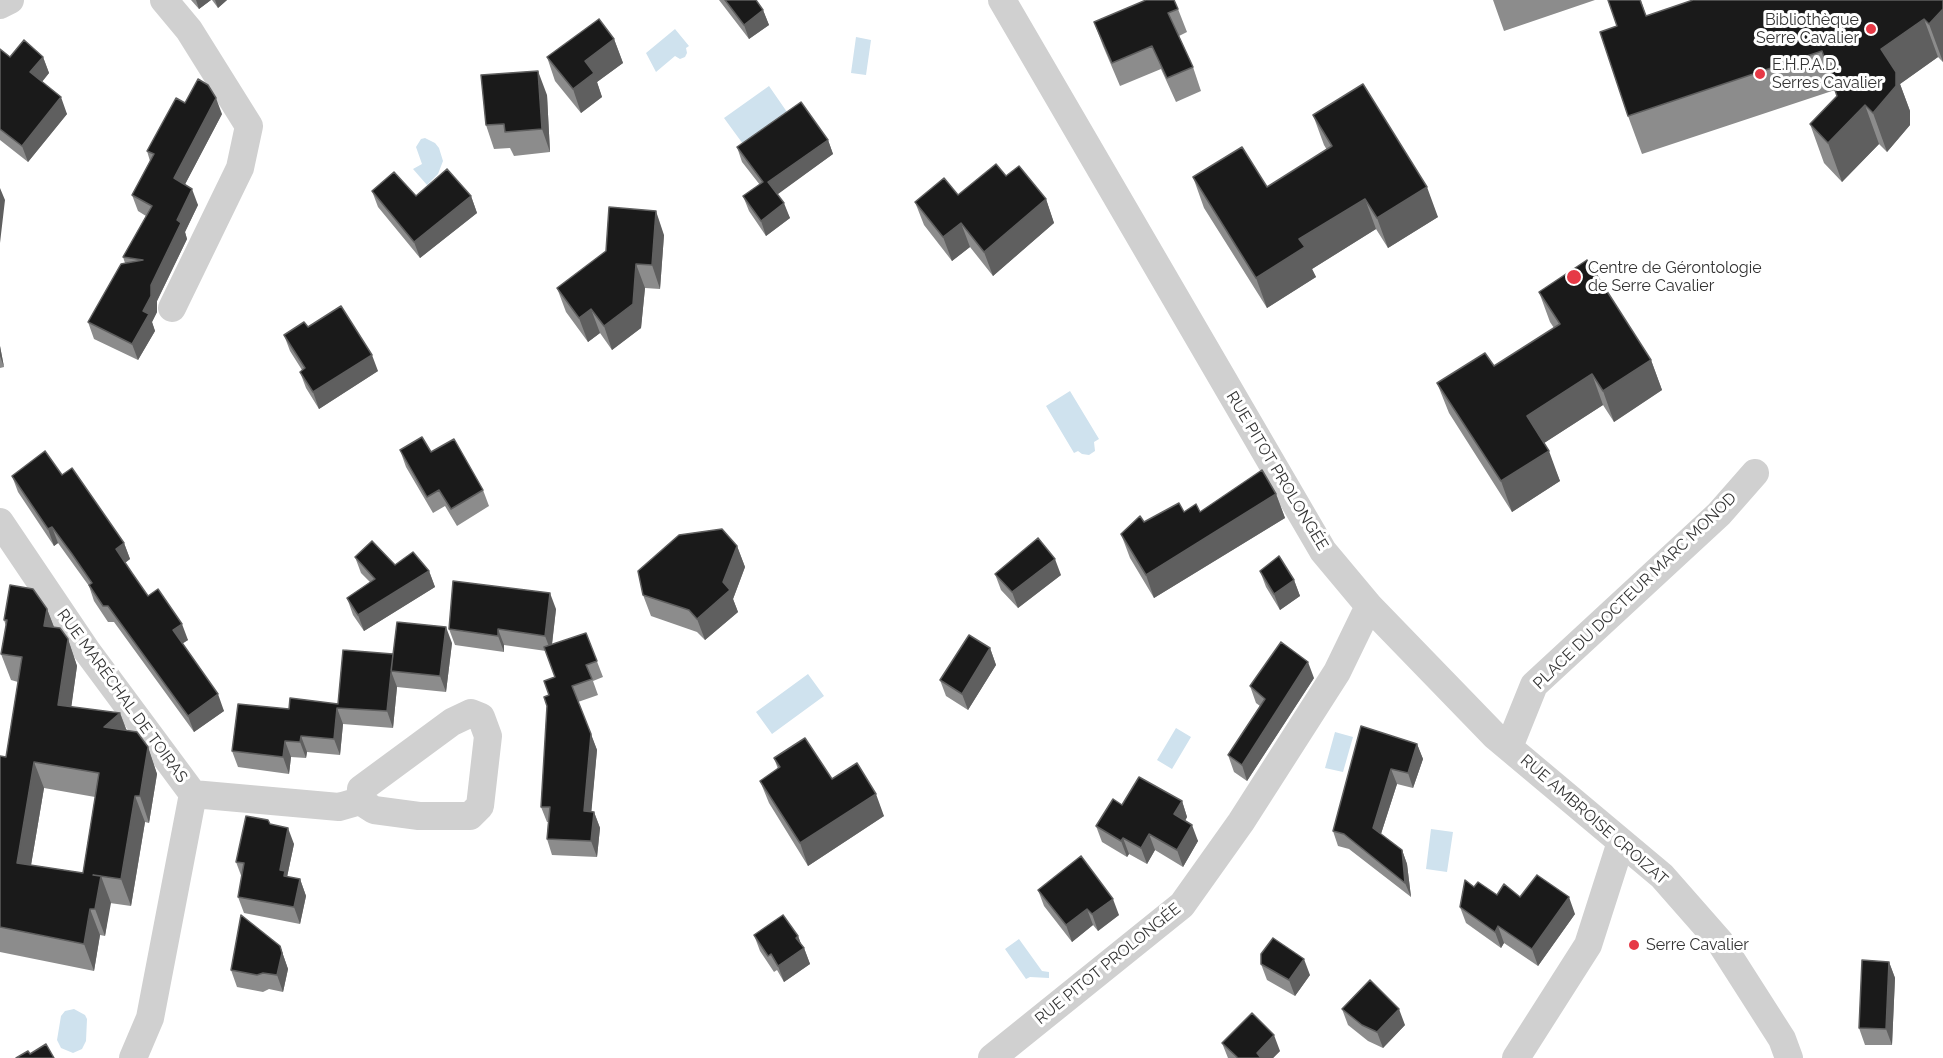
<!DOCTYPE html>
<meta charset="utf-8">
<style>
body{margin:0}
canvas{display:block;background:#fff}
</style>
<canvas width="1943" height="1058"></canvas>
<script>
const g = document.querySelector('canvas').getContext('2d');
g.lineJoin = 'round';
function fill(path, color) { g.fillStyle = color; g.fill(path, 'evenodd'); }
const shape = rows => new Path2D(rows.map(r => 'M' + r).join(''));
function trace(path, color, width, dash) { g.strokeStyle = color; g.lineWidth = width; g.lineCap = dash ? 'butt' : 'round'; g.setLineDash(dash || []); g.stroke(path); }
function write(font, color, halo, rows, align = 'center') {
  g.font = font + ' Raleway,sans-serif'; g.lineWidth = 6; g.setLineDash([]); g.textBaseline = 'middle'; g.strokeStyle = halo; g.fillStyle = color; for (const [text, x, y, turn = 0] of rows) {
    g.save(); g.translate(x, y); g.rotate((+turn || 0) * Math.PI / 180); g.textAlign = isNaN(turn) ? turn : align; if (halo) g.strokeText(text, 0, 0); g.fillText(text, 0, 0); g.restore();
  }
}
fill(shape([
 [675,29,689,46,686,48,687,53,685,57,680,59,675,56,656,72,646,53],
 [856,37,871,40,866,75,851,73],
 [769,86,787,112,743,144,724,118],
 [425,138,435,143,439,148,443,161,438,174,427,185,413,169,422,164,416,147,421,139],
 [1070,391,1099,439,1094,442,1095,451,1089,455,1082,454,1078,451,1074,453,1046,406],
 [808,674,824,696,772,734,756,712],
 [1176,728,1191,737,1172,769,1157,760],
 [1335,732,1353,737,1343,772,1325,768],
 [1431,829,1453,832,1447,872,1426,869],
 [1019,939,1042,971,1049,972,1049,978,1030,977,1026,979,1005,949],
 [74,1009,85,1015,87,1019,86,1041,82,1049,73,1053,61,1048,57,1040,61,1016,65,1011]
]), '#cfe2ee');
trace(shape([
 [164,0,189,30,249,126,240,168,172,308],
 [1002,0,1323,551,1369,606,1495,736,1662,876,1720,942,1782,1039,1789,1058],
 [0,5,10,0],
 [0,522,87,651,193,794,150,1018,133,1058],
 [1509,747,1534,685,1719,514,1755,473],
 [193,794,339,807,360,801,374,810,419,816,470,816,480,806,488,736,481,717,471,713,452,722,361,789,360,801],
 [992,1058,1182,905,1241,822,1337,672,1369,606],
 [1516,1058,1588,945,1621,842]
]), '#d0d0d0', 28);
fill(shape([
 [191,0,211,0,199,9],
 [212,0,227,0,218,8],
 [719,0,756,0,763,10,769,25,749,39],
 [1493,0,1595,0,1504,31],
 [1641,0,1646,16,1943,0,1943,62,1938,57,1900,84,1910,111,1910,125,1887,152,1879,144,1842,182,1824,163,1810,124,1837,96,1835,90,1642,154,1628,116,1617,26],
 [1178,9,1187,32,1179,36,1193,67,1201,91,1176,102,1161,69,1120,86,1103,46,1094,22],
 [614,39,623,63,597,82,602,97,581,113,555,81,547,57],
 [0,49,10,57,43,57,49,73,42,82,67,114,28,162,0,140],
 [547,95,550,152,514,156,510,148,494,149,486,125],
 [185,103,222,114,185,184,198,205,185,232,187,239,157,301,157,312,152,322,155,331,138,360,94,339,88,322,125,263,123,257,146,216,138,211,132,195,150,161,147,151],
 [1313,115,1438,217,1388,248,1376,229,1312,269,1316,277,1267,308,1204,208,1193,177,1267,187,1327,150,1324,145],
 [828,140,833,154,777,194,790,218,766,236,749,211,743,196,760,185,742,162,737,147],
 [1006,176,1046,199,1054,223,993,276,970,247,952,261,924,225,915,202,958,195],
 [372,191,416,196,471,196,477,213,420,258,378,207],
 [664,235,660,289,645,288,641,328,612,350,600,333,588,342,566,312,557,288],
 [1539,292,1651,360,1662,390,1614,422,1603,405,1544,443,1560,481,1512,512,1449,413,1437,383,1494,366,1554,328,1550,322],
 [308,327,378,371,319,409,306,388,300,372,302,370,290,351,284,335],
 [0,346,4,367,0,368],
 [400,450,431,452,483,490,489,506,457,526,445,506,433,513,406,467],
 [62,475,124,543,130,559,125,563,148,596,188,640,182,644,224,711,194,732,114,622,108,622,94,601,89,586,58,543,54,546,18,492,12,476],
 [1276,494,1285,518,1154,598,1130,558,1121,534,1144,522,1184,512,1200,512],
 [737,546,745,567,733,599,738,612,705,640,697,632,651,616,643,595],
 [355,557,429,571,435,587,364,631,353,615,347,598,370,582,361,573],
 [1260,571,1294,580,1300,596,1280,610,1266,587],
 [995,574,1061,575,1018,608,1001,590],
 [47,609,54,627,68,639,77,666,71,707,120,713,127,731,148,747,157,774,149,823,145,822,131,906,110,903,105,936,100,935,94,971,0,952,0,756,6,757,18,682,11,680,1,654,6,626,4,620],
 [44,788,95,797,83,873,31,865],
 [556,609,552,645,586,633,603,677,593,681,598,695,578,702,597,750,591,812,594,812,600,828,597,857,552,855,547,839,548,822,547,822,541,807,549,695,555,677,546,651,504,645,504,652,455,645,449,629],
 [452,643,446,692,397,687,393,728,343,724,340,755,307,752,306,758,291,757,289,774,238,767,232,751,289,709,338,704,393,654],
 [990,648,996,665,968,710,946,696,940,680],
 [1314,678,1247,781,1234,772,1228,755,1260,706,1256,703,1250,686],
 [1361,726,1417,744,1423,759,1413,788,1397,784,1381,834,1402,850,1407,864,1411,897,1349,849,1338,846,1333,831],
 [774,758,832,779,884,816,808,866,769,803,760,781,778,769],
 [1182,801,1187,817,1185,821,1198,841,1183,867,1155,850,1147,864,1129,854,1127,857,1102,842,1096,826,1122,805],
 [270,824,294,844,287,877,300,879,306,896,300,924,244,913,238,897,242,878,236,862],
 [1474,887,1497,895,1520,897,1575,914,1538,966,1504,943,1501,948,1466,923,1460,907],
 [1038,890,1119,915,1098,931,1093,925,1072,942,1044,906],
 [754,935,798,936,801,944,804,948,810,964,784,982,777,970,774,972,760,951],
 [280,946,288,969,283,992,269,989,263,992,237,987,231,970],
 [1889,962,1895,978,1892,1045,1865,1045,1859,1028],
 [1261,964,1310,975,1295,996,1267,980],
 [1342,1009,1405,1025,1383,1048,1368,1041,1348,1025],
 [1222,1043,1280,1051,1273,1058,1228,1058]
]), '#8c8c8c');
fill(shape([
 [196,0,211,0,199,9],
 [215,0,227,0,218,8],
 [1943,9,1943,62,1929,24],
 [763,10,769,25,749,39,744,25],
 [1924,19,1938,57,1900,84,1910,111,1910,125,1887,152,1873,113,1881,49],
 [614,39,623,63,597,82,602,97,581,113,573,89,585,61],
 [43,57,49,73,36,89,30,72],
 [538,71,547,95,550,152,542,129],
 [61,97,67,114,28,162,22,146],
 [216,98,222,114,180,194,174,178],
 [1865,105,1879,144,1842,182,1828,143],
 [828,140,833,154,774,197,768,182],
 [1427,187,1438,217,1388,248,1377,218],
 [0,188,5,200,0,243],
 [192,189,198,205,185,232,187,239,157,301,157,312,152,322,155,331,138,360,132,344,151,285,177,220],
 [471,196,477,213,420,258,414,242],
 [1046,199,1054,223,993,276,984,252],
 [1365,199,1376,229,1312,269,1316,277,1267,308,1256,278,1299,239],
 [784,203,790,218,766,236,761,221],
 [656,211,664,235,660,289,652,265],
 [961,223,970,247,952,261,943,237],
 [636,264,645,288,641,328,612,350,604,326],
 [591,309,600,333,588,342,579,318],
 [0,346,4,367,0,356],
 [372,355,378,371,319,409,313,392],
 [1651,360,1662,390,1614,422,1603,391],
 [1592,374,1603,405,1538,447,1527,416],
 [1549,451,1560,481,1512,512,1501,481],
 [1276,494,1285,518,1154,598,1146,575],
 [52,527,58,543,54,546,48,529],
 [124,543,130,559,122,565,116,549],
 [737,546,745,567,733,599,738,612,705,640,697,619,723,582],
 [1055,559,1061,575,1018,608,1012,592],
 [429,571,435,587,364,631,358,615],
 [1294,580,1300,596,1280,610,1274,594],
 [550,593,556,609,551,652,545,636],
 [47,609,57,635,44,626],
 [182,624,188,640,178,646,173,630],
 [446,627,452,643,446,692,440,676],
 [498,629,504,645,504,652,498,636],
 [68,639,77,666,68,731,58,705],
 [990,648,996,665,968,710,962,694],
 [393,654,391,671,397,687,393,728,387,711],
 [1308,662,1314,678,1247,781,1242,765],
 [218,694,224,711,194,732,188,716],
 [337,708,343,724,340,755,334,739],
 [120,713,130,740,104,727],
 [591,734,597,750,590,827,584,811],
 [301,736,307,752,306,758,300,742],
 [285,741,291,757,289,774,283,757],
 [1417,744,1423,759,1413,788,1408,773],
 [148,747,157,774,149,823,140,796],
 [34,762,44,788,27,889,17,863],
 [1391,769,1397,784,1378,843,1373,828],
 [876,794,884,816,808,866,800,843],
 [135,796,145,822,131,906,121,879],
 [1182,801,1187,817,1180,830,1174,814],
 [594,812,600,828,597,857,591,841],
 [1192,825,1198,841,1183,867,1177,850],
 [288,828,294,844,287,877,291,887,280,870],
 [1149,834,1155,850,1147,864,1141,848],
 [1123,838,1129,854,1127,857,1121,841],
 [1402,850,1407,864,1411,897,1405,883],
 [101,876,111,903,105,936,95,909],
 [300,879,306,896,300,924,294,907],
 [1569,897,1575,914,1538,966,1532,949],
 [1113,899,1119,915,1098,931,1092,914],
 [90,909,100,935,94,971,84,944],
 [1087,909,1093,925,1072,942,1066,925],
 [1498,926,1504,943,1501,948,1495,932],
 [798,936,803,949,804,948,810,964,784,982,778,966,796,938],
 [280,946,288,969,283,992,277,975],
 [1304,959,1310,975,1295,996,1289,980],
 [1889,962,1895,978,1892,1045,1886,1029],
 [1399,1009,1405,1025,1383,1048,1377,1032],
 [1274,1035,1280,1051,1273,1058,1258,1058,1257,1053]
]), '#5f5f5f');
const building = shape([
 [725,0,756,0,763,10,744,25,725,0],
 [1146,0,1174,0,1178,9,1168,13,1193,67,1167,78,1152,46,1112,63,1094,22,1146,0],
 [1608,0,1640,0,1646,16,1693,0,1943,0,1943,9,1929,24,1924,19,1881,49,1896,72,1896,86,1873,113,1865,105,1828,143,1810,124,1837,96,1822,51,1628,116,1600,32,1617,26,1608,0],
 [599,19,614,39,585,61,594,73,573,89,547,57,599,19],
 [24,40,43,57,30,72,61,97,22,146,0,129,0,49,10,57,24,40],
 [538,71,542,129,505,132,504,124,486,125,481,75,538,71],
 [198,79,208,85,216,98,174,178,192,189,177,220,181,223,151,285,151,296,143,311,149,314,132,344,88,322,121,264,143,260,123,257,152,206,132,195,154,154,147,151,176,98,185,103,198,79],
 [1363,84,1427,187,1377,218,1365,199,1299,239,1305,247,1256,278,1193,177,1242,147,1267,187,1332,146,1313,115,1363,84],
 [801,102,828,140,768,182,784,203,761,221,743,196,763,182,737,147,801,102],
 [996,164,1006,176,1019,166,1046,199,984,252,961,223,943,237,915,202,944,178,958,195,996,164],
 [447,169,471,196,414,242,372,191,394,172,416,196,447,169],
 [609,207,656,211,652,265,636,264,633,304,604,326,591,309,579,318,557,288,606,251,609,207],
 [1587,260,1651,360,1603,391,1592,374,1527,416,1549,451,1501,481,1437,383,1485,353,1494,366,1560,324,1539,292,1587,260],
 [341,306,372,355,313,392,300,372,305,368,284,335,304,322,308,327,341,306],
 [422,437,431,452,454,439,483,490,451,509,439,490,427,497,400,450,422,437],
 [45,451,62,475,72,468,124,543,116,549,132,573,148,596,158,589,182,624,173,630,218,694,188,716,108,606,103,606,89,585,92,583,72,554,52,527,48,529,12,476,45,451],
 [1262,470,1276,494,1146,575,1121,534,1140,516,1144,522,1179,503,1184,512,1196,504,1200,512,1262,470],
 [722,529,737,546,723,582,730,590,697,619,689,610,643,595,638,571,679,535,722,529],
 [1038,538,1055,559,1012,592,995,574,1038,538],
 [372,541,395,565,413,552,429,571,358,615,347,598,375,579,355,557,372,541],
 [1279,556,1294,580,1274,594,1260,571,1279,556],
 [453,581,550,593,545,636,498,629,498,636,449,629,453,581],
 [10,585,33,589,47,609,44,626,60,628,68,639,58,705,120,713,104,727,137,732,148,747,140,796,135,796,121,879,93,875,101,876,95,909,90,909,84,944,0,927,0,756,6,757,22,657,1,654,7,620,4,620,10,585],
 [34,762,99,773,83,873,17,863,34,762],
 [397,622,446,627,440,676,391,671,397,622],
 [586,633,597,661,586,665,592,679,572,686,591,734,584,811,594,812,591,841,547,839,550,807,541,807,547,706,544,697,549,695,544,681,555,677,544,647,586,633],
 [969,635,990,648,962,694,940,680,969,635],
 [1281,642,1308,662,1242,765,1228,755,1265,699,1250,686,1281,642],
 [343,650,393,654,387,711,337,708,334,739,301,736,300,742,285,741,283,757,232,751,238,704,289,709,290,698,338,704,343,650],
 [1361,726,1417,744,1408,773,1391,769,1373,828,1402,850,1405,883,1344,834,1333,831,1361,726],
 [805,738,832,779,857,763,876,794,800,843,760,781,780,767,774,758,805,738],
 [1139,777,1182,801,1174,814,1192,825,1177,850,1149,834,1141,848,1123,838,1121,841,1096,826,1113,799,1122,805,1139,777],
 [246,816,268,820,270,824,288,828,280,870,285,871,284,876,300,879,294,907,238,897,244,863,236,862,246,816],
 [1081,856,1113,899,1092,914,1087,909,1066,925,1038,890,1081,856],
 [1537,875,1569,897,1532,949,1498,926,1495,932,1460,907,1465,880,1474,887,1478,882,1497,895,1504,884,1520,897,1537,875],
 [241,915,280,946,282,953,277,975,263,973,257,975,231,970,241,915],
 [783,915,798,936,796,938,804,948,778,966,771,954,768,956,754,935,783,915],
 [1273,938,1304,959,1289,980,1261,964,1261,954,1273,938],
 [1862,960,1889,962,1886,1029,1859,1028,1862,960],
 [1370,980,1399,1009,1377,1032,1362,1025,1342,1009,1370,980],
 [1252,1013,1274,1035,1257,1053,1261,1058,1238,1058,1222,1043,1252,1013],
 [46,1044,54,1058,16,1058,28,1051,30,1054,46,1044]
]);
fill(building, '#1a1a1a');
trace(building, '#5f5f5f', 1.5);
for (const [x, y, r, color] of [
 [1871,29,6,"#e63946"],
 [1760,74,6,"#e63946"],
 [1574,277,8,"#e63946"],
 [1634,945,6,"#e63946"]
]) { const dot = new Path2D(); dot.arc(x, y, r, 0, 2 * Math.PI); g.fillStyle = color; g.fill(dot); trace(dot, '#fff', 2); }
write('16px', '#333', '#fff', [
 ["Bibliothèque",1859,20,"right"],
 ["Serre Cavalier",1859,38,"right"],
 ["E.H.P.A.D.",1772,65],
 ["Serres Cavalier",1772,83],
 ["Centre de Gérontologie",1588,268],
 ["de Serre Cavalier",1588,286],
 ["Serre Cavalier",1646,945]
], 'left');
write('16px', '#333', '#fff', [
 ["RUE PITOT PROLONGÉE",1277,471,59],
 ["PLACE DU DOCTEUR MARC MONOD",1635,591,-44],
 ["RUE MARÉCHAL DE TOIRAS",122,696,54],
 ["RUE AMBROISE CROIZAT",1594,820,41],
 ["RUE PITOT PROLONGÉE",1108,964,-39]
]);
</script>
